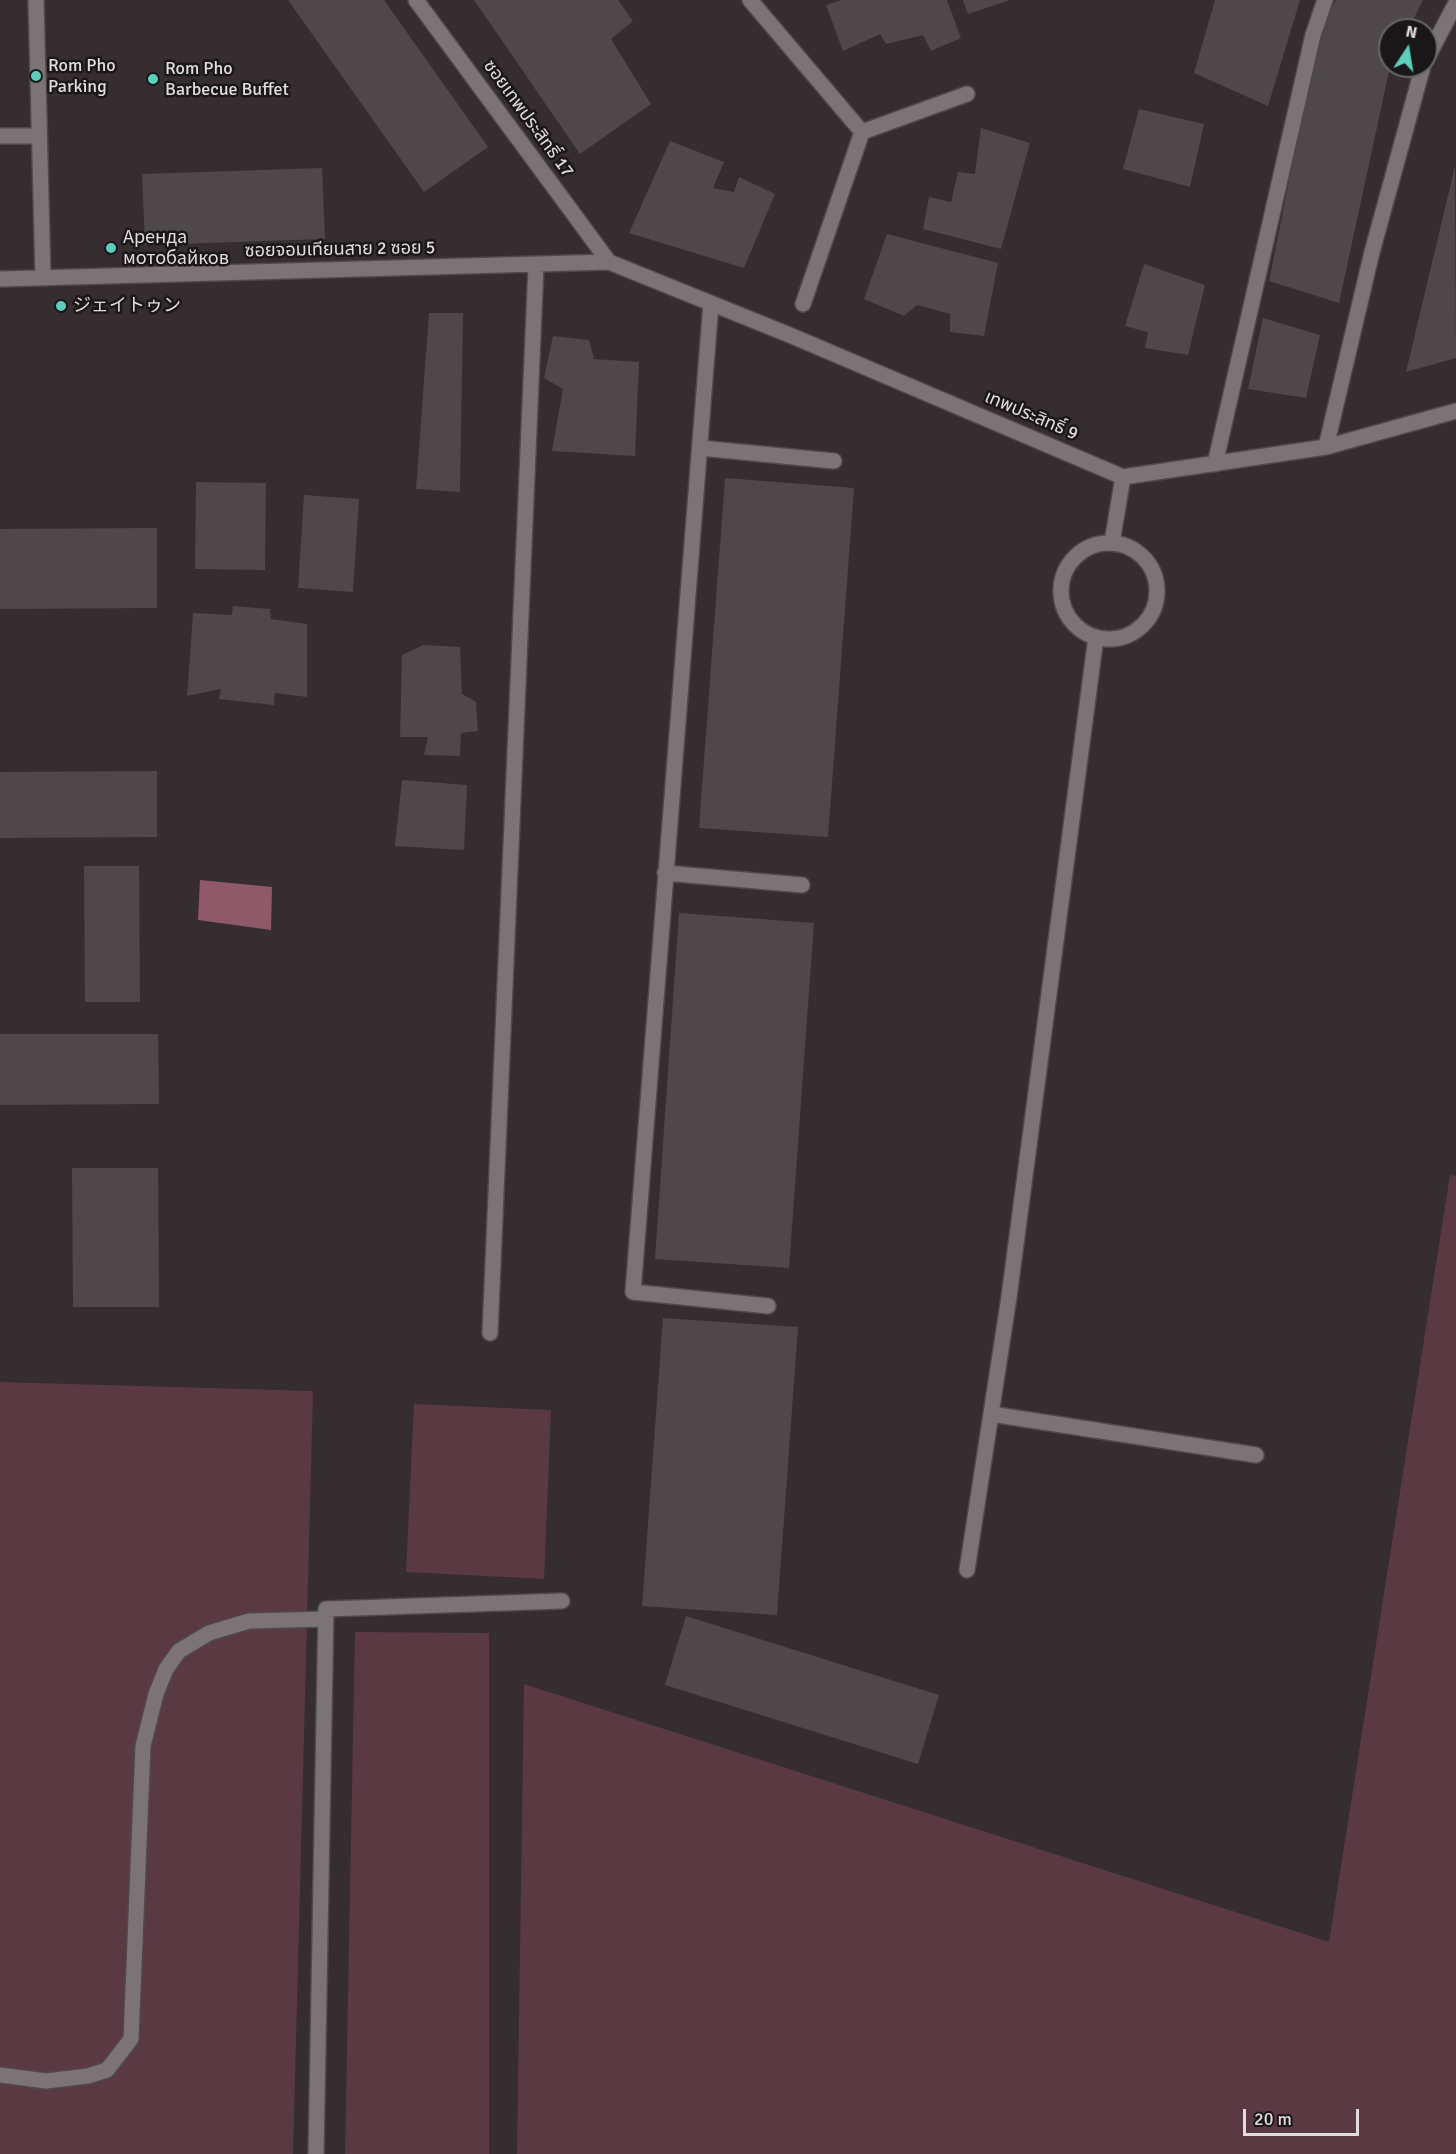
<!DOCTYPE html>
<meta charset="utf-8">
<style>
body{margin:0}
#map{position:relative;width:1456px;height:2154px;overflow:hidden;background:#352d2f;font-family:Signika,sans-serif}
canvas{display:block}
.north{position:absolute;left:1378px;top:18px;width:60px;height:60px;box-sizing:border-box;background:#1a1718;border:2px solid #696567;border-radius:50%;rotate:12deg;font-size:16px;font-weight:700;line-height:24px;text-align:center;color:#e0dbdd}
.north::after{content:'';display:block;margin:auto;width:21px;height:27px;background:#5cceba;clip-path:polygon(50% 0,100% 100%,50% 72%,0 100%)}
.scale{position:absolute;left:1243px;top:2109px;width:116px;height:27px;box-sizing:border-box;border:3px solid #e0dbdd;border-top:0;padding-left:8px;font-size:18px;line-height:21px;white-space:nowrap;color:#e0dbdd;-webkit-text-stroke:4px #1a1718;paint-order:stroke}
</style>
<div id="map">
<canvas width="1456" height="2154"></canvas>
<div class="north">N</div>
<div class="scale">20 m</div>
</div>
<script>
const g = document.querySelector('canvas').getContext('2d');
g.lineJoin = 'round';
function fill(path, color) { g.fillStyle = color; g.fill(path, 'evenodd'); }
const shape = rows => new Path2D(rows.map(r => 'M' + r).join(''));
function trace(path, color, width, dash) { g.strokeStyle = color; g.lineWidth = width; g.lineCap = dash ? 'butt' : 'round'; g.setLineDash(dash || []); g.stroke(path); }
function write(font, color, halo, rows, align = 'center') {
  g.font = font + ' Signika,"Noto Sans JP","Noto Sans Thai",sans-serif'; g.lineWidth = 5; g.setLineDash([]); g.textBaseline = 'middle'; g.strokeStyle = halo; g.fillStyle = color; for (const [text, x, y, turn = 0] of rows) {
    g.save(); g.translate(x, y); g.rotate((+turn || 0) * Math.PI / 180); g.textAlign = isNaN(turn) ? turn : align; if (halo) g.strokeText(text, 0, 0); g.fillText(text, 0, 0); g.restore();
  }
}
fill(shape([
 [1450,1175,1456,1176,1456,2154,517,2154,524,1684,1329,1942],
 [0,1382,313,1391,293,2154,0,2154],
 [414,1404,551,1410,544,1579,406,1572],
 [355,1632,489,1633,489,2154,345,2154]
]), '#5b3943');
fill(shape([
 [200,880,272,887,271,930,198,920]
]), '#90596a');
fill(shape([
 [288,0,384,0,488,147,424,192],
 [474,0,618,0,633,21,611,39,651,104,580,154],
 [841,0,947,0,961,38,931,51,923,35,886,44,880,34,843,51,826,5],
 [963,0,1010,0,968,14],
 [1215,0,1300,0,1268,106,1194,73],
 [1336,0,1423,0,1408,30,1390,30,1390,67,1339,303,1269,281,1320,26],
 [1139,109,1204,124,1190,187,1123,169],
 [981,128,1030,143,1001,249,923,229,929,197,951,202,958,172,975,174],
 [670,141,724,162,713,188,734,192,739,177,775,194,744,268,629,233],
 [1455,166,1456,358,1406,372],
 [322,168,325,239,145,245,142,174],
 [887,234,998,263,984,336,950,332,950,314,917,305,904,316,864,299],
 [1144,264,1205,285,1188,355,1145,348,1148,332,1125,326],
 [429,313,463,313,460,492,416,489],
 [1263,318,1320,335,1306,398,1248,389],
 [553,336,589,340,594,359,639,362,635,456,552,451,563,389,544,378],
 [725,478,854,488,828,837,699,828],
 [196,482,266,483,265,570,195,569],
 [304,495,359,499,353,592,298,588],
 [157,528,157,608,0,609,0,529],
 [233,606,270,609,271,619,307,624,307,697,275,693,274,705,219,699,221,689,187,696,193,613,232,615],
 [423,645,460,647,462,694,476,702,478,731,461,733,460,756,424,755,428,737,400,737,402,655],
 [157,771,157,837,0,838,0,772],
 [402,780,467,785,464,850,395,846],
 [84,866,139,866,140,1002,85,1002],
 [679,913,814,923,789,1268,655,1259],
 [0,1034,158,1034,159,1104,0,1105],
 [72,1168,158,1168,159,1307,73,1307],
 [663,1318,798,1327,777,1615,642,1606],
 [686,1616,939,1695,918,1764,665,1685]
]), '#4f484a');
const minor = shape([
 [36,0,43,276],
 [416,0,609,262],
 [750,0,862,132,803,304],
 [1426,60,1456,3],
 [862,132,967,94],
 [0,136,39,136],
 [0,279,609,262,792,336,1123,477,1326,447,1456,411],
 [711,303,633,1292,768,1306],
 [1326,447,1372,252,1423,66],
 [700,448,834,461],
 [1215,464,1313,35,1325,0],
 [1112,542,1123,477],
 '1061 591a48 48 0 1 1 96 0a48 48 0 1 1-96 0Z',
 [665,873,802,885],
 [490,1333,536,266],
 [991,1414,1256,1455],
 [967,1570,1009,1297,1096,637],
 [0,2075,46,2081,88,2076,107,2070,131,2039,143,1746,156,1694,166,1669,179,1651,209,1633,249,1621,326,1619],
 [316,2154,326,1609,562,1601]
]);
trace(minor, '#4f494a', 18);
trace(minor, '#7b7375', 15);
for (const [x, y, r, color] of [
 [36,76,6,"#5cceba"],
 [153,79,6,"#5cceba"],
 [111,248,6,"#5cceba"],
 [61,306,6,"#5cceba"]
]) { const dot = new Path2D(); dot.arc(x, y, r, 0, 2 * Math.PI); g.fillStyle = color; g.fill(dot); trace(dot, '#1a1718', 2); }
write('18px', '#e0dbdd', '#1a1718', [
 ["Rom Pho",48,66],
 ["Parking",48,87],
 ["Rom Pho",165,69],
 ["Barbecue Buffet",165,90],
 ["Аренда",123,238],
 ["мотобайков",123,259],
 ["ジェイトゥン",73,306]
], 'left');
write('18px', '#e0dbdd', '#1a1718', [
 ["ซอยเทพประสิทธิ์ 17",528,119,54],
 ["ซอยจอมเทียนสาย 2 ซอย 5",340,250,-1],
 ["เทพประสิทธิ์ 9",1031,416,23]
]);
</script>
